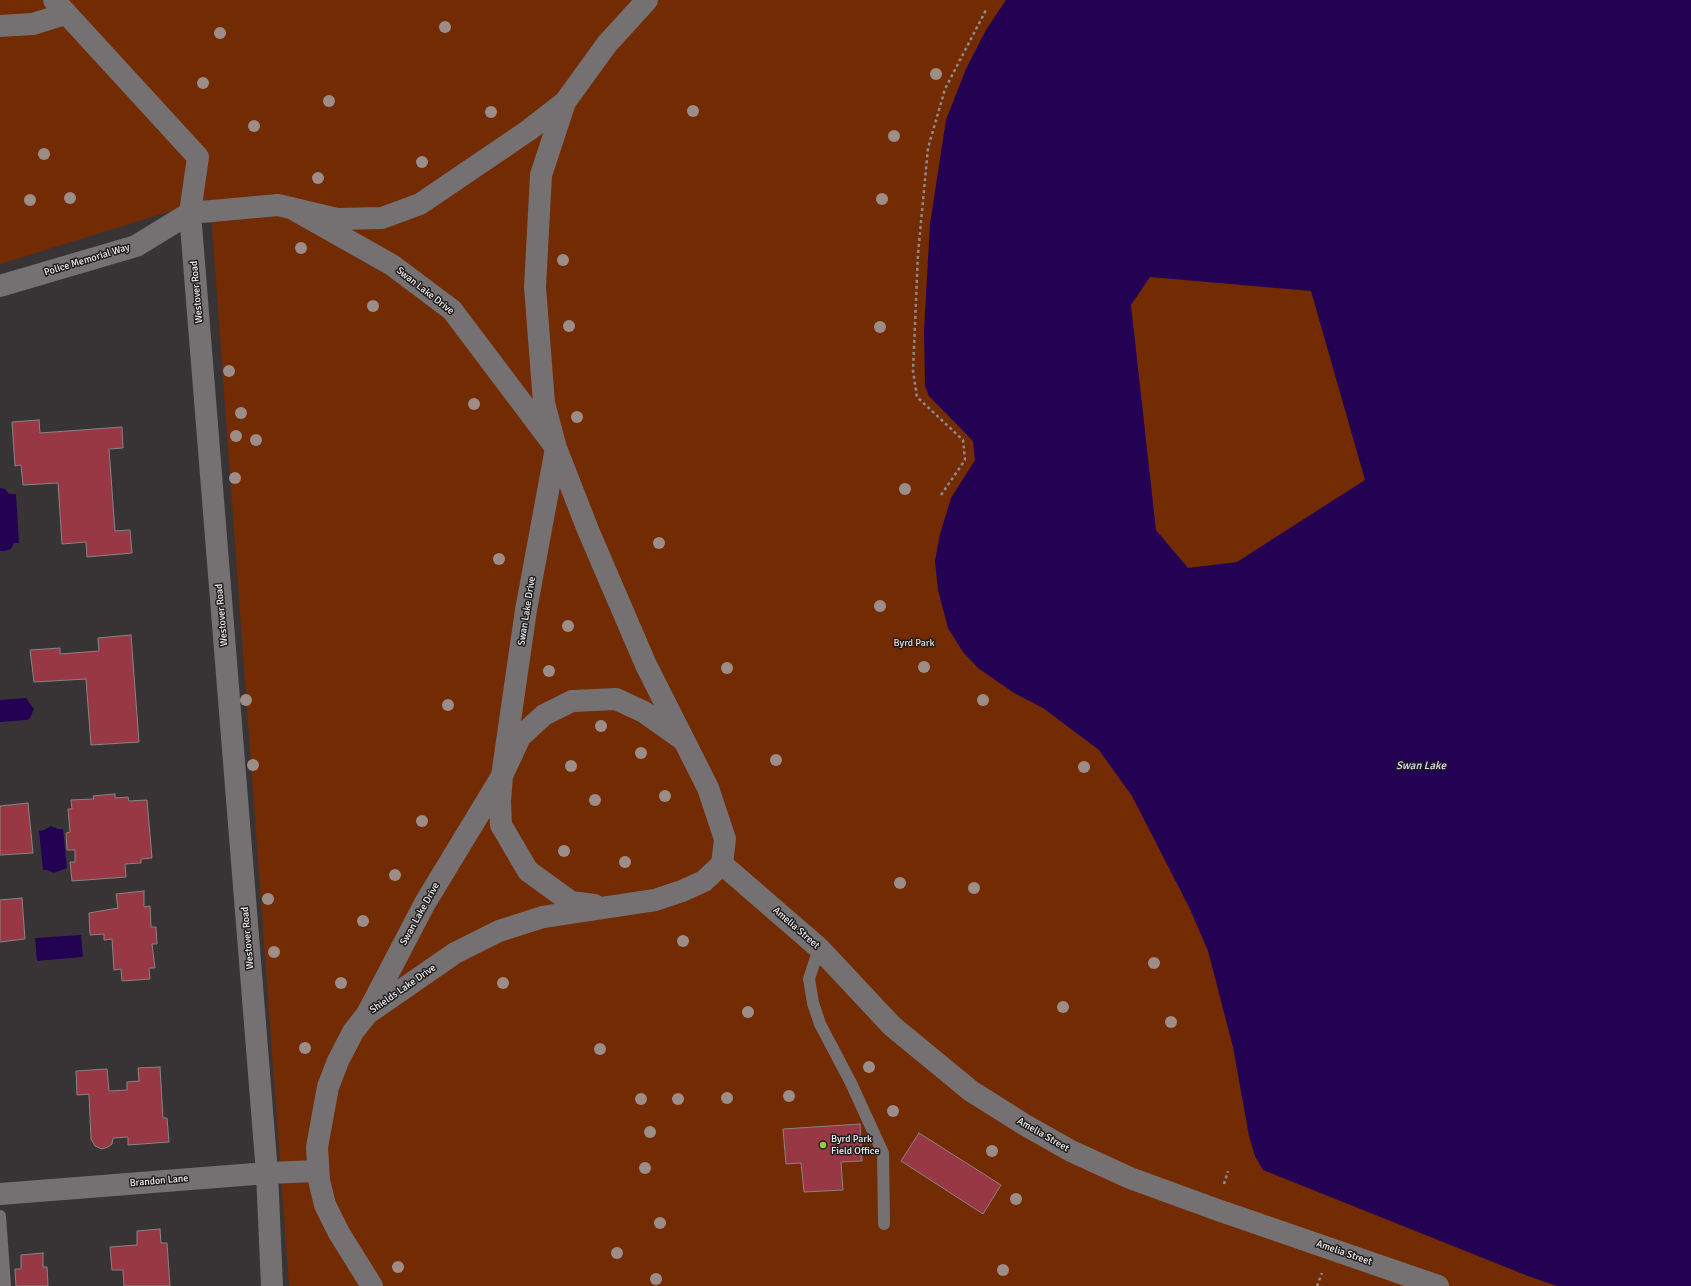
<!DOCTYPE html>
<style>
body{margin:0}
canvas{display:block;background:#383436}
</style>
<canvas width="1691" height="1286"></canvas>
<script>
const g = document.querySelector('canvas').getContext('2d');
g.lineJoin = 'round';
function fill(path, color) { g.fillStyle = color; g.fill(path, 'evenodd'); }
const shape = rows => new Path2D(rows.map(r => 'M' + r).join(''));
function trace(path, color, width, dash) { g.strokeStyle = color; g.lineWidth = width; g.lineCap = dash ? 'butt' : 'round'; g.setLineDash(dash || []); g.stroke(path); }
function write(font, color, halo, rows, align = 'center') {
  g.font = font + ' Signika,sans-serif'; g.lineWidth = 3; g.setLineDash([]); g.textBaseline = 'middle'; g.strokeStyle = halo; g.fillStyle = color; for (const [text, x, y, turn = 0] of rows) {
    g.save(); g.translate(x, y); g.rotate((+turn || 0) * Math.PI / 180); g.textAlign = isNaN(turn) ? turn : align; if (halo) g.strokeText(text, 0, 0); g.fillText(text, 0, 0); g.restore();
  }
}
fill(shape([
 [0,0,1691,0,1691,1286,289,1286,210,199,0,264]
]), '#722b02');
fill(shape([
 [1006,0,1691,0,1691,1286,1557,1286,1528,1276,1263,1170,1255,1156,1249,1136,1233,1047,1208,951,1190,909,1132,796,1099,750,1043,708,1014,693,978,668,963,652,948,628,938,590,935,561,940,534,951,498,975,460,973,441,929,396,925,386,924,331,930,224,946,120,966,69,986,30],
 [1150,277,1311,291,1365,480,1237,562,1188,568,1156,530,1131,305],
 [0,488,5,489,9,494,16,494,19,543,14,543,11,549,5,551,0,551],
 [26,698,34,709,30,718,27,720,0,722,0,700],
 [51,826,58,829,63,829,67,868,54,873,47,870,43,870,39,831,44,830],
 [81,935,83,957,37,961,35,938]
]), '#230254');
const building = shape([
 [39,420,40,433,122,427,123,448,109,449,115,531,130,530,132,553,87,557,86,542,62,544,58,483,23,485,21,465,15,466,12,422,39,420],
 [131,635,139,742,91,745,86,679,34,682,30,650,60,648,60,654,99,651,98,638,131,635],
 [115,794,115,798,128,797,129,801,147,800,152,858,141,859,141,863,125,864,126,877,72,881,70,862,75,862,75,850,67,850,66,833,70,832,68,809,72,809,71,800,94,799,93,796,115,794],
 [28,803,33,853,0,855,0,806,28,803],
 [144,891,144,907,150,906,151,927,156,927,157,944,152,944,155,968,149,968,150,979,122,981,121,969,114,970,112,939,104,940,104,934,90,935,89,913,118,908,116,894,144,891],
 [22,898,25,939,0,942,0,900,22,898],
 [160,1067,163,1118,167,1118,169,1142,128,1145,128,1137,113,1138,112,1144,108,1147,102,1149,95,1146,91,1139,89,1094,77,1095,76,1071,107,1069,109,1091,127,1090,127,1082,139,1081,138,1068,160,1067],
 [860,1124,862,1161,841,1162,843,1190,804,1192,801,1163,786,1164,783,1129,860,1124],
 [919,1133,1001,1185,983,1214,901,1161,919,1133],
 [160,1229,161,1243,167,1243,170,1286,124,1286,123,1270,112,1270,110,1247,137,1245,137,1231,160,1229],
 [43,1253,43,1267,47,1267,48,1286,16,1286,15,1269,21,1269,21,1255,43,1253]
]);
fill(building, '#983844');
trace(building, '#888383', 1);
trace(shape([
 [941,495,965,460,963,440,917,397,913,371,918,254,928,148,945,89,987,8],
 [1224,1184,1228,1171],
 [1317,1286,1322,1273]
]), '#8e8b8d', 2.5, [3, 3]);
trace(shape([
 [819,948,809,979,813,1003,820,1024,851,1083,883,1153,884,1224],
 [0,1216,5,1286]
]), '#757072', 12);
trace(shape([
 [54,0,198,157,190,213,267,1173,272,1286],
 [0,26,33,24,65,14],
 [291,208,392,265,452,310,556,448,588,530,646,665,708,788,725,839,722,864],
 [0,286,136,246,190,213,278,205,337,219,382,218,420,204,529,130,565,102],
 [722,864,819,948,892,1026,971,1091,1025,1125,1071,1151,1130,1178,1215,1209,1438,1286],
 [594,905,571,902,528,871,501,825,500,801,502,776,520,737,544,715,572,701,616,699,644,712,682,739],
 [367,1014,425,903,502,776,526,610,556,448,544,403,535,287,541,175,565,102,607,44,647,0],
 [0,1194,267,1173,318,1171],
 [372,1286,339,1233,325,1205,319,1180,317,1147,328,1087,338,1061,353,1032,367,1014,455,953,499,931,543,917,655,900,682,891,704,881,722,864]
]), '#757072', 22);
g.fillStyle = '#9d8d88';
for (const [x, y] of [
 [445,27],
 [220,33],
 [936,74],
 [203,83],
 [329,101],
 [693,111],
 [491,112],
 [254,126],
 [894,136],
 [44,154],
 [422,162],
 [318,178],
 [70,198],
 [882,199],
 [30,200],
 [301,248],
 [563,260],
 [373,306],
 [569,326],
 [880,327],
 [229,371],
 [474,404],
 [241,413],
 [577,417],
 [236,436],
 [256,440],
 [235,478],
 [905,489],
 [659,543],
 [499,559],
 [880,606],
 [568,626],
 [924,667],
 [727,668],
 [549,671],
 [246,700],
 [983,700],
 [448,705],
 [601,726],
 [641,753],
 [776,760],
 [253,765],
 [571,766],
 [1084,767],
 [665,796],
 [595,800],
 [422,821],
 [564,851],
 [625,862],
 [395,875],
 [900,883],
 [974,888],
 [268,899],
 [363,921],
 [683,941],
 [274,952],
 [1154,963],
 [341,983],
 [503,983],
 [1063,1007],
 [748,1012],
 [1171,1022],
 [305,1048],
 [600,1049],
 [869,1067],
 [789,1096],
 [727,1098],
 [641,1099],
 [678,1099],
 [893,1111],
 [650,1132],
 [992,1151],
 [645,1168],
 [1016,1199],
 [660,1223],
 [617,1253],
 [398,1267],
 [1003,1270],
 [656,1279]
]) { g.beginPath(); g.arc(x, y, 6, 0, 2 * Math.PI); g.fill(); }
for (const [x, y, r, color] of [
 [823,1145,4,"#93cc3d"]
]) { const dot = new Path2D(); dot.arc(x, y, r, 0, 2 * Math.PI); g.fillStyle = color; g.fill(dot); trace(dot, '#1e1d1d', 1.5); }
write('10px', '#efecee', '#1e1d1d', [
 ["Police Memorial Way",87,260,-17],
 ["Swan Lake Drive",425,291,38],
 ["Westover Road",197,292,-95],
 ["Swan Lake Drive",527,611,-81],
 ["Westover Road",222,615,-95],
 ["Swan Lake Drive",420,914,-61],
 ["Amelia Street",796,928,41],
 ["Westover Road",248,938,-95],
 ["Shields Lake Drive",403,989,-35],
 ["Amelia Street",1043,1135,30],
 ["Brandon Lane",159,1181,-5],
 ["Amelia Street",1344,1253,19]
]);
write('10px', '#f0d6cc', '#1e1d1d', [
 ["Byrd Park",914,643]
]);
write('10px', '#efecee', '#1e1d1d', [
 ["Byrd Park",831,1139],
 ["Field Office",831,1151]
], 'left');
write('italic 11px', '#e0ddf4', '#1e1d1d', [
 ["Swan Lake",1421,766]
]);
</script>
